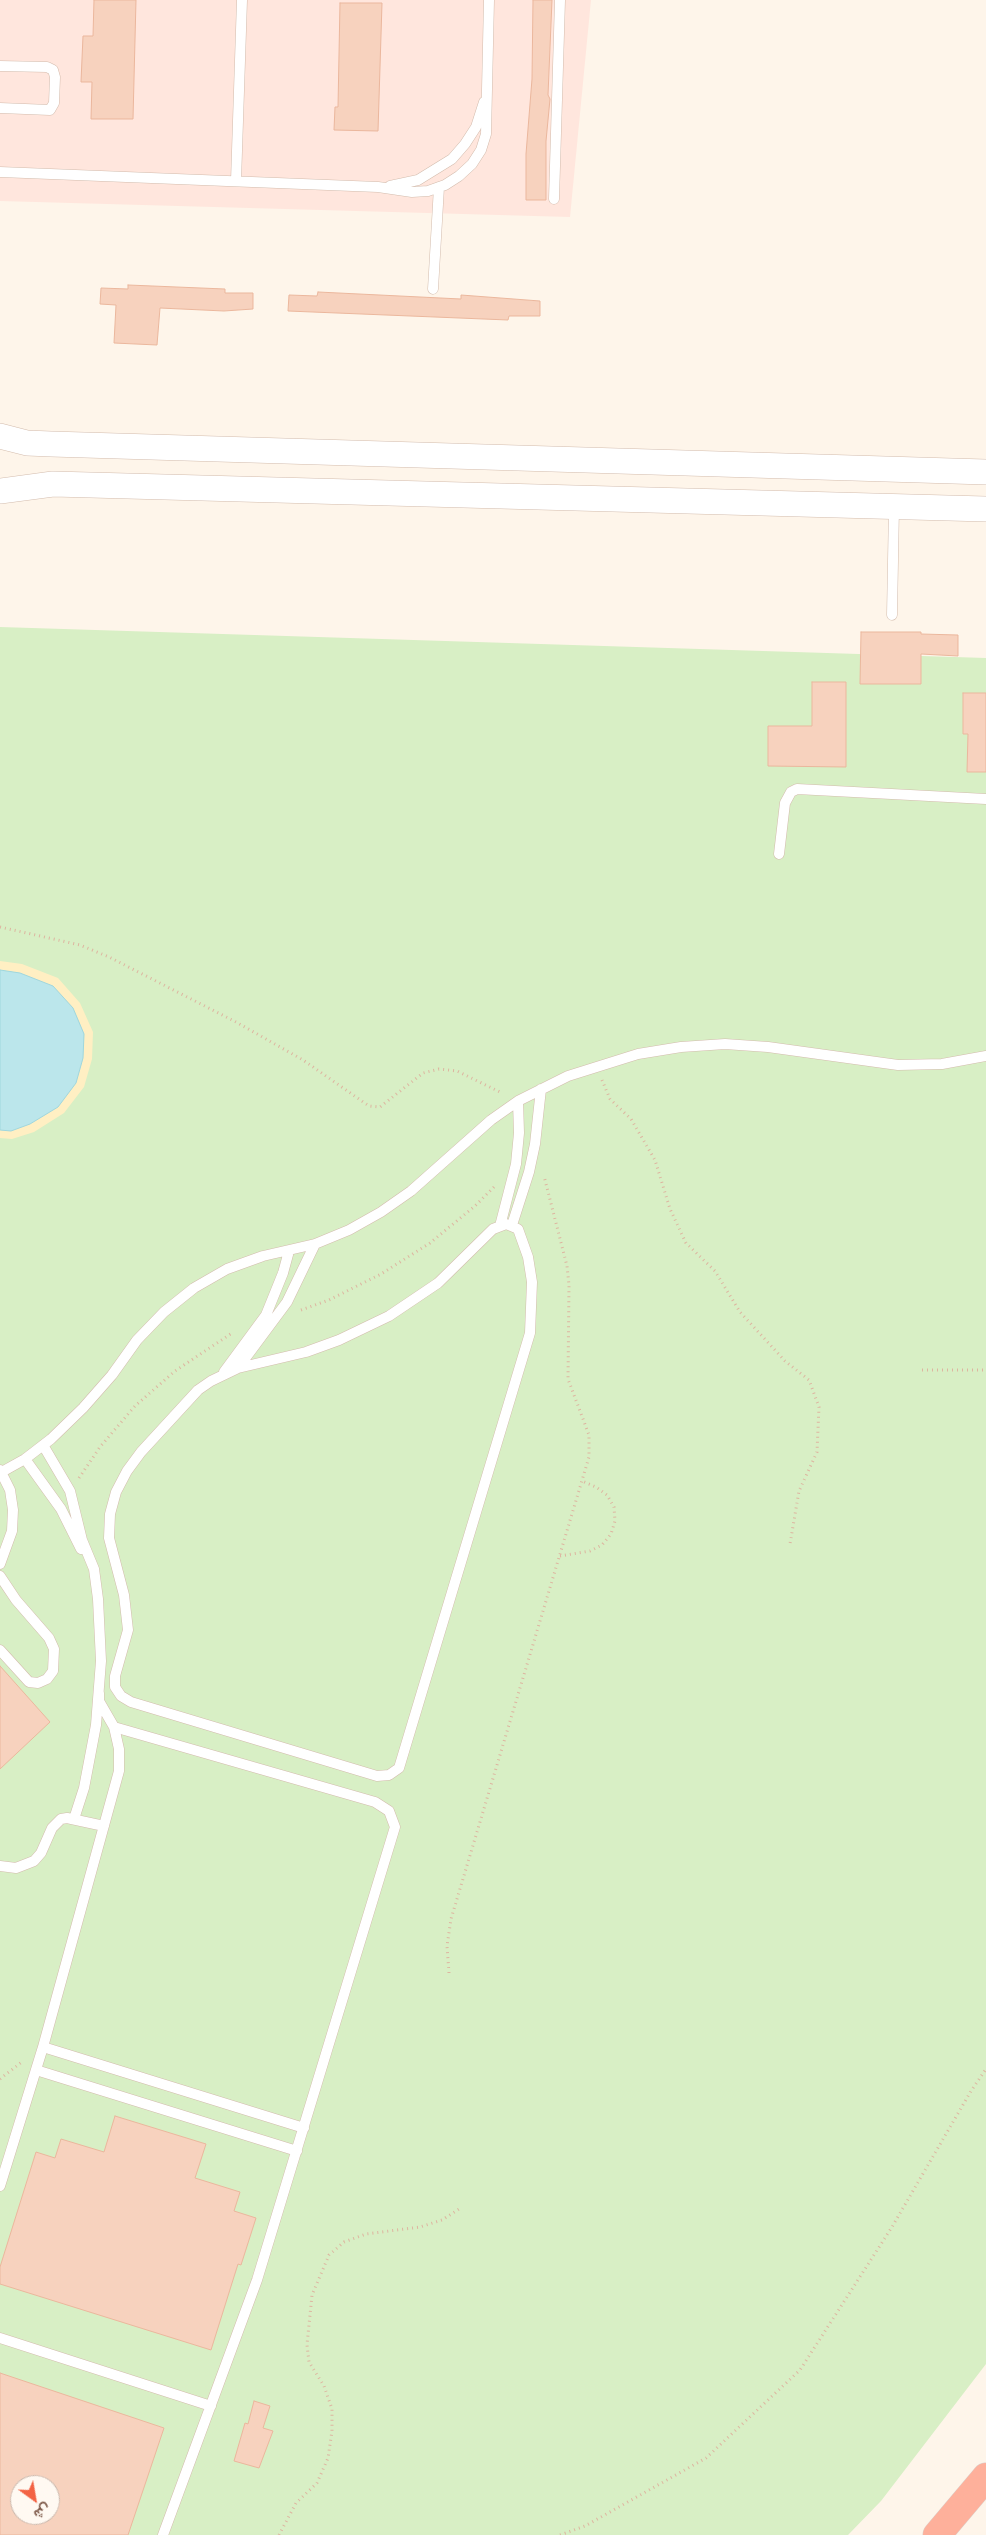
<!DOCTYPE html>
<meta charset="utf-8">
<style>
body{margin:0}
#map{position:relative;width:986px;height:2535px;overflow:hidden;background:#fef5ea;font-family:Ubuntu,Vazirmatn,sans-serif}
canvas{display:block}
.north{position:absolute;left:10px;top:2475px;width:50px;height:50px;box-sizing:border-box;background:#fff9f2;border:1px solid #cbb9ae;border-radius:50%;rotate:148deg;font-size:14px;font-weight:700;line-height:20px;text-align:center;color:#7d5949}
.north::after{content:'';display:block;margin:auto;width:18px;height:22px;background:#f36344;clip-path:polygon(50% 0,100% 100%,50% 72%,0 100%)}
</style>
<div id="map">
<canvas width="986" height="2535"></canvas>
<div class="north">ش</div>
</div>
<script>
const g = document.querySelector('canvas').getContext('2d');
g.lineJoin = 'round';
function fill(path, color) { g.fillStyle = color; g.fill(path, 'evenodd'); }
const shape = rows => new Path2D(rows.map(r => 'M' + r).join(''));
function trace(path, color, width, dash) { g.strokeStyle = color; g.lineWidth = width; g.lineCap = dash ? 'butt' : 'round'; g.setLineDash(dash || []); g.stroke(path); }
fill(shape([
 [0,0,591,0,570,217,0,201]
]), '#ffe6dd');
fill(shape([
 [0,627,986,658,986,2364,881,2501,848,2535,0,2535],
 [20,2485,50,2485,50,2515,20,2515]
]), '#d8efc5');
fill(shape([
 [0,961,22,964,58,978,80,1003,93,1032,92,1059,84,1087,64,1113,34,1132,12,1139,0,1138,0,1130,11,1131,83,1058,84,1034,73,1008,20,973,0,970]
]), '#ffefc3');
const water = shape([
 [0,970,20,973,53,986,73,1008,84,1034,83,1058,76,1083,58,1107,30,1124,11,1131,0,1130,0,970]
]);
fill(water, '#bbe6eb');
trace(water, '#a0d7de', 1);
const building = shape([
 [94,0,136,0,133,119,91,119,92,82,81,82,83,36,93,36,94,0],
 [533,0,552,0,548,95,550,99,546,141,546,200,526,200,526,154,532,79,533,0],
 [340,3,382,3,378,131,334,130,335,107,338,107,340,3],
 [128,285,225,289,225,293,253,293,253,309,224,311,160,308,157,345,114,343,116,305,100,304,101,288,128,289,128,285],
 [318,292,461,299,461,295,540,301,540,316,509,316,508,320,288,311,289,295,317,296,318,292],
 [861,632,921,632,921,634,958,635,958,656,921,654,921,684,860,684,861,632],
 [812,682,846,682,846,767,768,766,768,726,812,726,812,682],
 [963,693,986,693,986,772,967,772,968,734,963,734,963,693],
 [0,1666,50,1722,0,1769,0,1666],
 [115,2116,206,2144,195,2178,240,2192,234,2211,256,2218,241,2265,238,2264,211,2350,0,2284,0,2267,36,2152,55,2158,61,2139,104,2152,115,2116],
 [0,2373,164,2428,128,2535,0,2535,0,2373],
 [20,2485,50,2485,50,2515,20,2515,20,2485],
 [254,2401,270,2406,263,2428,273,2431,259,2468,234,2461,245,2423,248,2424,254,2401]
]);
fill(building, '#f7d2be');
trace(building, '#ebb79d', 1);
const service = shape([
 [0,66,47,67,53,70,55,77,54,103,50,110,0,108],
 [0,172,378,187,412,192,428,191,445,185,459,176,472,164,481,150,486,134,489,0],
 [236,181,242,0],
 [390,186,418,180,452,159,465,144,476,127,484,102],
 [554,199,560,0],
 [433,289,439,187],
 [892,615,894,507],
 [779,854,785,803,791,792,797,789,986,799],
 [506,1224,518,1229,528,1257,532,1282,530,1333,399,1768,389,1775,377,1776,131,1702,121,1696,115,1687,115,1676,128,1630,124,1595,109,1538,110,1514,116,1492,127,1471,141,1452,198,1390,211,1381,238,1368,306,1352,339,1340,389,1316,438,1283,493,1229,506,1224],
 [512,1225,529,1172,535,1144,541,1089],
 [500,1226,516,1164,519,1133,518,1101],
 [238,1368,287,1302,315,1244],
 [224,1372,266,1315,283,1273,289,1251],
 [43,1445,70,1491,82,1540,94,1569,98,1599,101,1661,96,1725,84,1788,74,1819],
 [25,1459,61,1509,81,1549],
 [0,1470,10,1490,13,1510,12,1531,0,1564],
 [0,1473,25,1459,51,1439,83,1408,112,1375,137,1340,164,1312,194,1288,227,1269,263,1256,315,1244,349,1230,381,1212,411,1191,491,1120,518,1101,568,1076,638,1054,681,1047,725,1044,768,1047,898,1065,942,1064,986,1056],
 [0,1576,16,1600,49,1638,54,1649,53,1671,47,1679,38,1683,29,1682,0,1650],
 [114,1727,375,1802,389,1811,395,1827,257,2280,163,2535],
 [0,1866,16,1868,34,1861,41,1853,52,1828,61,1819,67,1818,104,1826],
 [43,2047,304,2128],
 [36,2070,297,2151],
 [0,2186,43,2047,119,1771,119,1749,114,1727,99,1701,99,1693],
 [0,2338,211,2406]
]);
const tertiary = shape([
 [0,436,27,443,51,444,986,472],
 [0,491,53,484,986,509]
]);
const motorway = shape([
 [937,2535,986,2477]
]);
trace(service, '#d3bcad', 11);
trace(tertiary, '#d3bcad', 26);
trace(motorway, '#dbd1cc', 29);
trace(shape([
 [0,927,80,945,109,957,236,1022,303,1060,369,1106,380,1107,423,1073,439,1069,457,1071,502,1093],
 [602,1080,610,1099,631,1119,655,1160,670,1209,686,1243,715,1271,740,1312,785,1361,809,1380,819,1407,817,1452,799,1491,790,1544],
 [301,1310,329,1300,381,1274,430,1243,475,1206,494,1187],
 [922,1370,986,1370],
 [79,1478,100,1447,135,1406,175,1371,232,1333],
 [560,1556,590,1551,602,1545,611,1534,615,1521,614,1507,607,1495,596,1487,582,1481],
 [449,1973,447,1946,451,1919,589,1457,589,1435,568,1379,569,1285,567,1266,544,1176],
 [0,2079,23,2061],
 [279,2535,296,2503,317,2483,328,2458,332,2431,332,2409,324,2386,309,2362,307,2345,312,2295,329,2255,344,2242,366,2234,420,2227,442,2220,459,2209],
 [560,2535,585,2526,706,2458,800,2370,892,2227,971,2091,986,2069]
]), '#ddb5a0', 3, [1, 4]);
trace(service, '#fff', 10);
trace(tertiary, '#fff', 25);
trace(motorway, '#feb09b', 28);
</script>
